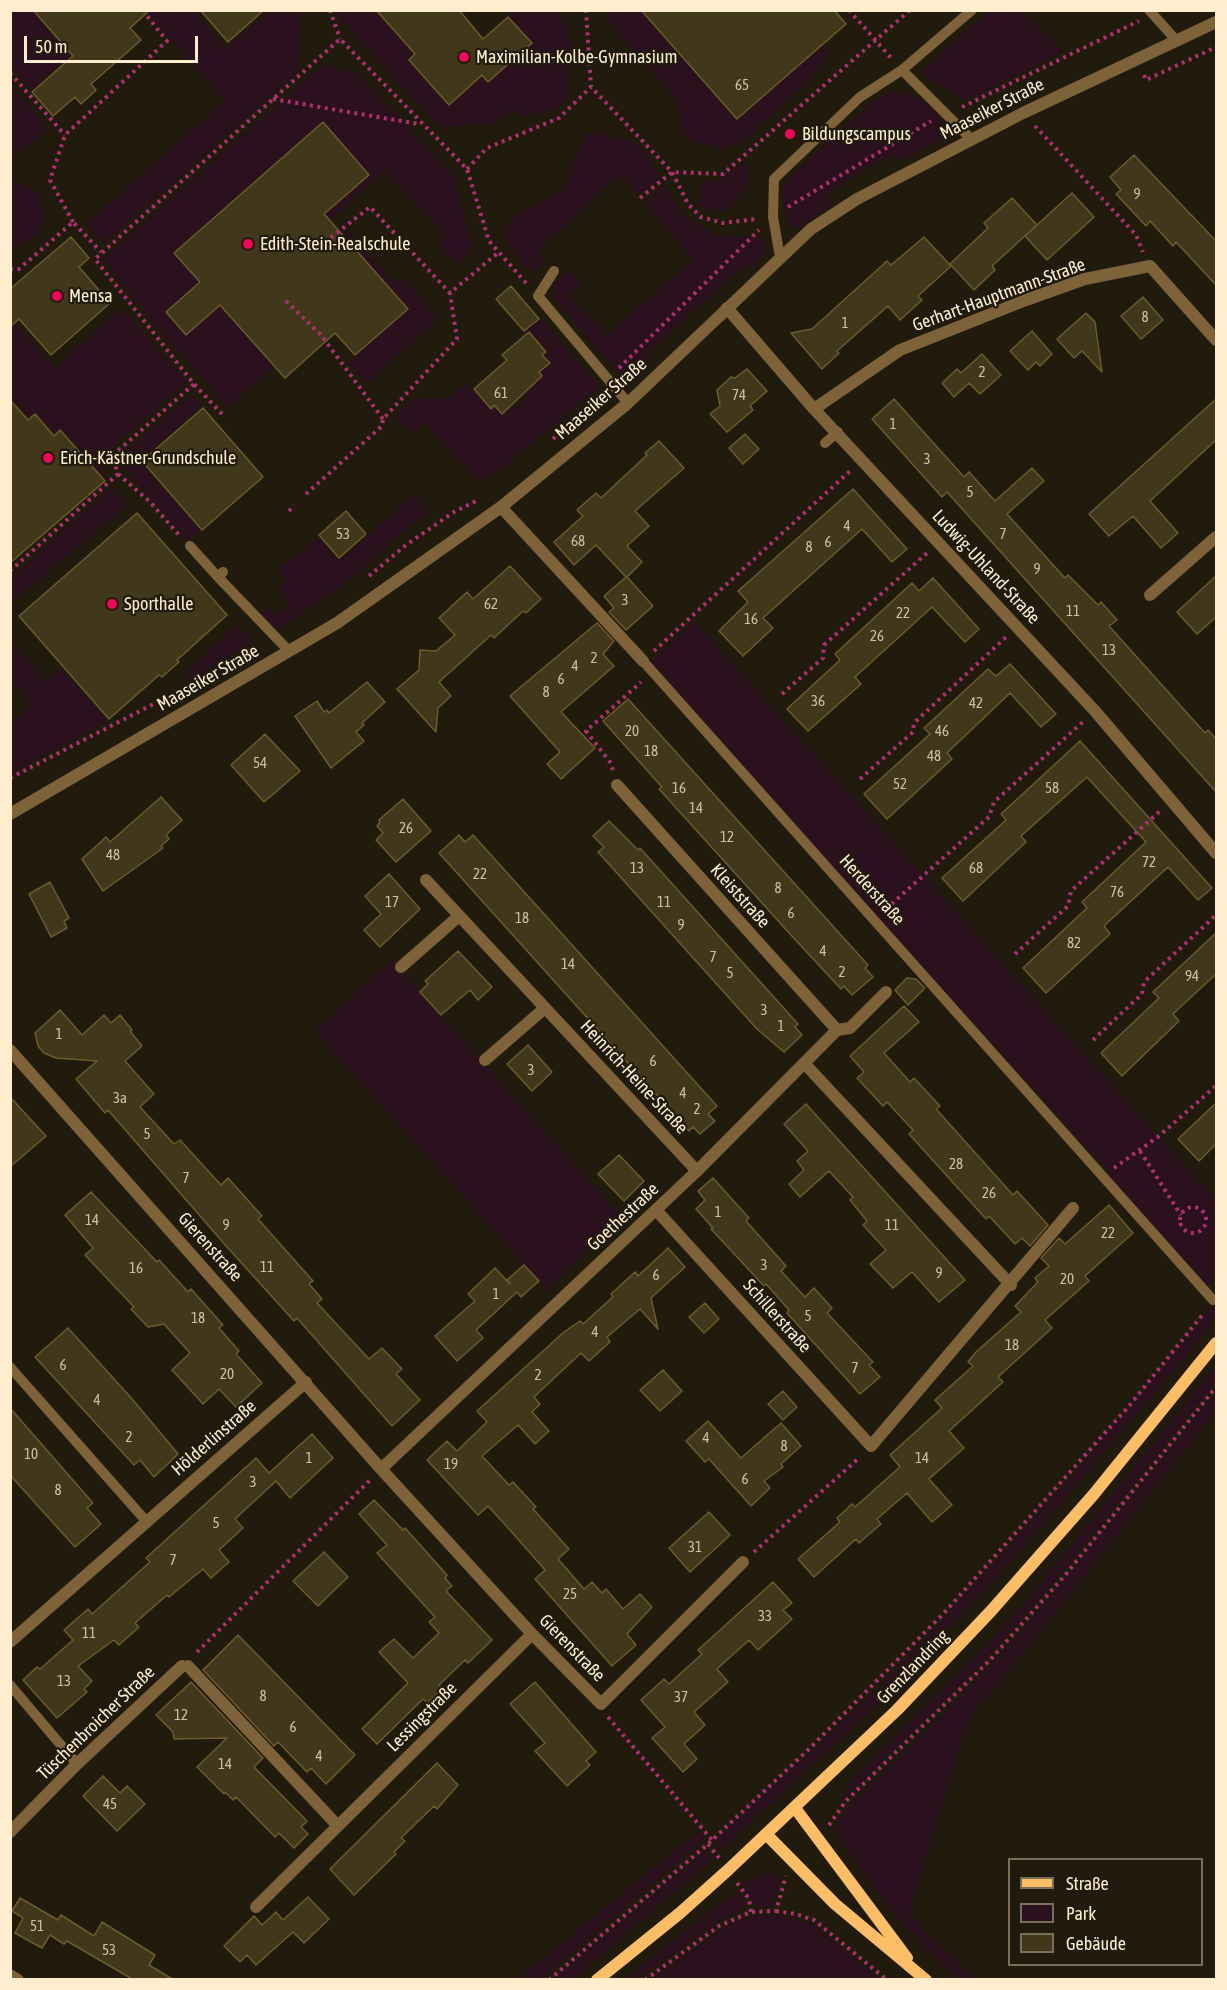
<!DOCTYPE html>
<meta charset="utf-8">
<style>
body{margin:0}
#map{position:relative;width:1227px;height:1990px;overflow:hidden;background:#201b0d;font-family:"Asap Condensed",sans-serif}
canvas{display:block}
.frame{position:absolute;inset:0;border:12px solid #feeece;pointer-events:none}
.legend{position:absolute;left:1008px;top:1858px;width:195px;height:108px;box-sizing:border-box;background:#201b0d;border:2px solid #796f5a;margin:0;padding:8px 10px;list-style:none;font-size:18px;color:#feeece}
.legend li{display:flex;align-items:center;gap:12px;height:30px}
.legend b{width:30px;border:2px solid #796f5a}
.scale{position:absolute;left:24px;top:36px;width:174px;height:27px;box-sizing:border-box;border:3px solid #feeece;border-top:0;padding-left:8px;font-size:18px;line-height:21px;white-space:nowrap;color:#feeece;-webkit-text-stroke:4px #201b0d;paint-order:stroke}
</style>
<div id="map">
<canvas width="1227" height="1990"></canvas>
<div class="frame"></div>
<ul class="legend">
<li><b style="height:8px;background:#fcbd67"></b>Straße</li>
<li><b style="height:16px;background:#2a111d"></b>Park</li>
<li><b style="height:16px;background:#41371a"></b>Gebäude</li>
</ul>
<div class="scale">50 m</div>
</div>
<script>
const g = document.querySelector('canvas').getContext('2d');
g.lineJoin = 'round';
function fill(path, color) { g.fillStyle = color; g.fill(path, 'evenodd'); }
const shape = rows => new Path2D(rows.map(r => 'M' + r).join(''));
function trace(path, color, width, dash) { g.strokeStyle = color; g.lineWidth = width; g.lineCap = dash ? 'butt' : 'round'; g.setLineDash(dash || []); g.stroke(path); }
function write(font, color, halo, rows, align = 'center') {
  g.font = font + ' "Asap Condensed",sans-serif'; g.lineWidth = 4.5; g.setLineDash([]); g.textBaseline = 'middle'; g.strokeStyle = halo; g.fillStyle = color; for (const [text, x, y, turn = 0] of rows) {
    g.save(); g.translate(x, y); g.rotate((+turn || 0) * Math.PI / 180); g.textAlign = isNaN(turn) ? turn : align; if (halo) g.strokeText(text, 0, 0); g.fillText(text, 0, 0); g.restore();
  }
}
fill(shape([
 [10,11,32,11,71,55,32,90,11,66],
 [151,11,193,11,226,48,270,11,301,11,298,72,104,244,86,224,225,101,148,13],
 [333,11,376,11,415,54,409,60,449,105,475,82,471,78,531,43,505,11,557,11,566,22,571,40,569,97,558,109,523,117,513,109,494,124,439,126],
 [606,11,641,11,737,119,823,44,830,51,823,64,804,86,740,143,721,149,688,140,679,129,677,105,671,93,606,18],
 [989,11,1021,11,1063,51,976,96,962,100,920,72],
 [322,65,356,72,454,176,472,246,466,259,457,265,437,242,444,234,385,171,309,239,303,233,368,175,200,282,166,312,186,335,220,305,265,356,296,329,302,343,228,408,151,320,103,259],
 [11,84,48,128,11,160,10,160],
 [905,92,930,105,952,134,900,162,894,156,871,166,829,193,832,205,802,226,793,228,788,224,782,193,785,181,871,103,886,93],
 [599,132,634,142,648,155,660,178,638,195,626,180,615,179,537,252,545,262,535,272,525,266,512,250,505,238,507,224,515,216,556,195,564,186,586,134],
 [744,162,749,167,748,186,735,204,726,210,714,212,699,206,699,182,720,180],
 [11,181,22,183,31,188,39,195,45,214,38,234,22,245,11,247],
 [664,186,685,217,717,235,761,238,765,250,754,267,743,267,648,353,647,369,620,374,554,299,554,291,559,278,569,270,582,283,568,296,608,334,693,260,644,202],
 [348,230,394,282,403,277,439,319,367,383,348,363,408,309,343,235],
 [122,308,187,382,106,453,105,479,61,428,54,433,35,412,28,417,11,397,11,328,16,324,55,368],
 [540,318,598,385,596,390,507,465,480,482,424,424,410,432,396,416,413,399,447,398,468,384,490,408,494,405,502,414,513,405,516,408,528,398,517,384,530,386,542,376,539,372,550,364,529,332,524,332],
 [191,394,202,406,140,461,200,530,188,541,117,460],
 [112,487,128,504,11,604,11,578],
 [415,494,429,512,383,548,354,577,273,633,259,616,269,608,276,615,289,603,278,589,286,581,278,570,319,537,339,560],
 [694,621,1216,1200,1216,1275,1207,1289,1109,1180,1112,1176,649,664],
 [238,624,253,643,190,680,185,673],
 [11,640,46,682,61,668,108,721,11,773,11,723,32,704,11,678],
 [391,960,622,1217,547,1290,315,1031],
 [1216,1301,1216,1316,1188,1354,994,1581,879,1703,719,1852,714,1842,876,1690,933,1630,1071,1478],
 [1216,1365,1216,1382,1061,1574,986,1659,837,1806,848,1785,983,1649,1026,1601],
 [1216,1392,1216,1412,997,1686,975,1708,962,1740,910,1911,925,1932,977,1979,958,1979,924,1947,880,1896,836,1834,840,1819,853,1801,932,1726,1026,1627],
 [700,1830,705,1839,542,1979,518,1979],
 [706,1850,713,1859,631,1930,573,1979,554,1979],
 [768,1873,782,1876,771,1908,757,1907,742,1885,753,1877],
 [738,1890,746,1906,741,1911,720,1921,638,1979,626,1979],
 [758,1915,777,1915,811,1923,880,1979,652,1979,733,1922]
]), '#2a111d');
const building = shape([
 [33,10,150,10,130,28,141,40,91,84,96,90,81,104,75,97,53,116,32,92,73,56,33,10],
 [200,10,264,10,228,42,200,10],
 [376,10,459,10,483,39,508,17,532,43,488,82,482,75,449,105,409,60,415,54,376,10],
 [641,10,834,10,846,24,737,119,641,10],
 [323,122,369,175,324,214,408,309,355,355,335,333,285,378,220,305,186,335,166,312,200,282,174,253,323,122],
 [1134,155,1216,241,1216,285,1176,242,1173,246,1150,221,1146,226,1116,194,1121,190,1110,177,1134,155],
 [1072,193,1094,217,1047,260,1025,236,1072,193],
 [1012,198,1037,225,992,266,995,270,974,290,950,264,988,228,984,223,1012,198],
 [71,237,89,258,79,267,110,303,51,355,19,319,10,327,10,289,71,237],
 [924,237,951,266,918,296,922,300,900,320,888,306,837,351,839,353,822,369,791,333,812,329,887,261,891,265,924,237],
 [511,286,539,319,524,331,496,299,511,286],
 [1143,297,1163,320,1141,339,1121,316,1143,297],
 [1086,313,1095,322,1102,372,1082,351,1074,358,1057,339,1086,313],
 [1032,331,1052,354,1040,366,1036,362,1028,370,1010,351,1032,331],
 [529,332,546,352,542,355,550,363,539,372,542,376,502,414,494,405,491,409,474,389,507,360,502,355,529,332],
 [982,354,1001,375,980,394,969,383,954,397,942,383,957,369,961,373,982,354],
 [747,369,767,391,750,406,753,410,727,432,710,414,720,406,717,390,731,377,735,378,747,369],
 [894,399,964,477,969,472,995,501,1032,468,1044,481,1007,514,1065,578,1068,575,1098,605,1101,602,1117,620,1109,626,1205,733,1208,730,1216,739,1216,792,947,492,942,497,872,419,894,399],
 [1216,399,1216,440,1150,501,1178,533,1161,548,1133,516,1109,536,1089,514,1216,399],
 [10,400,28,420,35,414,54,436,60,430,105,481,10,563,10,400],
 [203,408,263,477,202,530,142,461,203,408],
 [745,434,759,449,743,464,729,448,745,434],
 [659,441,684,468,635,511,649,526,627,546,642,562,627,577,653,606,626,630,609,612,614,608,604,596,626,577,596,545,574,565,554,542,583,516,577,510,596,493,601,498,647,455,645,453,659,441],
 [853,489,907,549,892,562,862,529,763,618,773,628,743,656,719,631,748,602,738,591,853,489],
 [346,511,366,534,339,558,319,535,346,511],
 [137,513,227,615,177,660,179,662,162,677,159,675,109,719,19,616,137,513],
 [510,566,541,599,526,613,523,611,494,638,491,635,439,682,451,696,438,708,436,732,397,689,419,670,420,650,436,651,455,635,439,618,467,592,473,599,510,566],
 [1216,576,1216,617,1197,634,1177,612,1216,576],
 [933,578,979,629,965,642,932,607,855,677,861,684,808,731,787,709,840,660,835,654,912,583,919,591,933,578],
 [597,623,614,641,603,654,614,666,561,712,595,748,561,779,547,764,560,752,510,696,597,623],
 [1010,664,1056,714,1041,727,1010,693,947,753,952,759,887,819,864,794,930,734,924,728,988,669,996,676,1010,664],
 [367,682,385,702,362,723,364,725,356,732,364,741,331,768,295,716,317,701,324,712,327,710,329,713,367,682],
 [628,699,868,965,865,968,873,977,852,995,844,986,841,989,790,934,659,789,662,787,603,721,628,699],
 [265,734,300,771,264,802,231,765,265,734],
 [1080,741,1212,888,1198,900,1168,867,1104,926,1110,934,1046,993,1023,968,1087,908,1082,902,1146,842,1087,777,1021,836,1026,842,963,901,942,878,1006,820,1001,814,1080,741],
 [161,797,182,820,166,835,169,839,161,846,163,848,103,891,82,859,106,837,110,842,161,797],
 [403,799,431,831,396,862,376,840,383,833,377,826,380,822,379,820,403,799],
 [609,821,638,850,640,848,798,1024,795,1027,802,1035,784,1052,757,1029,598,852,604,847,593,836,609,821],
 [459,835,465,842,473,835,717,1106,708,1114,715,1121,700,1134,693,1127,689,1131,439,853,459,835],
 [389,874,420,909,380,947,364,930,381,914,365,896,389,874],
 [50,882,69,918,64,921,67,928,51,937,29,894,50,882],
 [1216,933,1216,974,1173,1014,1179,1021,1122,1076,1101,1053,1159,998,1153,992,1216,933],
 [458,951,492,987,478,1000,470,990,441,1015,420,992,428,984,425,981,458,951],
 [907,978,916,979,925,988,908,1005,895,990,907,978],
 [904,1006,919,1022,884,1053,910,1082,914,1078,940,1106,936,1109,1013,1195,1017,1191,1048,1225,1030,1246,1022,1238,1015,1244,989,1216,986,1219,909,1134,913,1130,887,1102,883,1106,857,1078,864,1072,850,1056,904,1006],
 [60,1010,82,1035,104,1015,111,1023,120,1015,132,1030,130,1031,142,1046,125,1061,154,1094,140,1107,174,1144,180,1140,221,1185,228,1178,262,1216,258,1219,313,1281,309,1284,322,1299,317,1303,369,1359,382,1348,402,1369,396,1374,420,1400,392,1426,297,1318,294,1321,227,1247,108,1110,105,1113,76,1079,97,1061,56,1058,44,1053,38,1046,35,1033,60,1010],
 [528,1045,552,1072,532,1091,507,1064,528,1045],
 [10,1097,46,1136,10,1167,10,1097],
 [1216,1103,1216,1144,1199,1161,1178,1139,1216,1103],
 [806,1104,965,1280,939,1302,912,1272,893,1288,870,1264,886,1250,863,1225,867,1221,850,1200,853,1197,829,1171,800,1197,789,1184,804,1170,797,1161,808,1151,784,1124,806,1104],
 [619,1155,644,1181,624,1201,598,1174,619,1155],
 [713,1178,749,1218,746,1221,786,1266,781,1271,805,1297,814,1288,832,1308,827,1313,873,1362,869,1365,880,1377,860,1394,787,1313,789,1310,766,1284,764,1286,711,1229,713,1228,696,1209,705,1200,698,1191,713,1178],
 [91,1192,157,1262,159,1260,188,1292,191,1289,223,1325,219,1328,239,1351,236,1354,262,1383,236,1407,219,1389,203,1404,172,1370,190,1353,164,1324,148,1327,131,1309,134,1307,85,1255,93,1248,65,1215,91,1192],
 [1109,1205,1133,1233,1085,1276,1089,1281,1045,1320,1052,1328,998,1377,1003,1382,949,1431,964,1448,929,1479,952,1505,932,1522,907,1493,877,1519,881,1524,859,1543,856,1539,814,1577,798,1559,840,1522,837,1518,852,1504,855,1507,900,1467,890,1455,942,1408,935,1400,973,1366,968,1362,976,1352,1021,1312,1015,1306,1038,1282,1035,1278,1049,1266,1041,1258,1059,1238,1065,1244,1109,1205],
 [668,1248,685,1267,651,1298,658,1329,640,1309,607,1337,610,1342,589,1361,581,1353,534,1397,540,1404,532,1412,549,1431,535,1444,518,1425,482,1456,509,1485,513,1482,536,1507,533,1509,569,1549,558,1559,584,1589,592,1582,602,1593,606,1589,623,1609,640,1594,652,1607,627,1634,636,1645,612,1666,535,1579,545,1570,510,1530,488,1506,478,1515,427,1460,447,1441,457,1451,487,1422,477,1411,564,1332,580,1321,583,1324,613,1297,611,1294,635,1272,638,1276,668,1248],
 [524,1265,539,1281,521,1297,517,1292,476,1330,483,1338,457,1361,435,1336,475,1301,468,1294,495,1268,510,1284,507,1280,524,1265],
 [705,1303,719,1319,704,1333,689,1317,705,1303],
 [68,1328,133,1400,178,1454,154,1477,140,1460,134,1465,35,1357,68,1328],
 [663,1370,682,1391,660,1411,640,1390,663,1370],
 [783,1391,797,1407,783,1420,768,1404,783,1391],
 [10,1408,93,1503,87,1508,101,1524,75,1547,10,1475,10,1408],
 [708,1421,741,1458,781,1423,801,1446,781,1464,783,1467,764,1481,770,1488,751,1506,709,1459,705,1462,686,1441,708,1421],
 [312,1434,333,1458,290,1498,276,1481,235,1519,243,1528,219,1550,229,1562,211,1578,203,1569,169,1597,167,1595,135,1623,139,1627,119,1645,114,1640,78,1666,92,1681,84,1689,87,1692,57,1718,23,1680,37,1667,40,1669,73,1640,64,1630,88,1609,92,1614,150,1562,146,1558,256,1458,269,1473,312,1434],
 [374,1500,403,1530,405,1528,447,1575,445,1578,452,1586,446,1591,492,1640,468,1663,465,1660,439,1685,442,1689,428,1703,423,1699,377,1744,362,1729,408,1683,379,1652,394,1639,413,1658,439,1633,429,1622,435,1617,377,1553,387,1545,359,1514,374,1500],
 [709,1512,730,1535,690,1572,669,1548,709,1512],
 [324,1552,348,1577,318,1606,293,1581,324,1552],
 [773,1582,792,1603,783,1610,792,1619,758,1650,749,1640,717,1669,728,1682,694,1712,705,1725,684,1744,697,1759,683,1772,652,1738,665,1727,641,1700,664,1679,669,1684,702,1654,698,1650,773,1582],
 [238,1635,355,1755,326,1784,311,1768,307,1772,278,1742,274,1746,203,1670,238,1635],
 [191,1682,263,1758,254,1767,307,1821,301,1827,308,1834,294,1848,279,1833,275,1837,236,1797,233,1800,225,1792,224,1794,197,1767,227,1738,174,1739,173,1732,156,1715,191,1682],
 [535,1682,596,1752,586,1761,590,1765,567,1786,535,1751,545,1743,510,1704,535,1682],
 [437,1763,458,1785,437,1809,434,1806,401,1838,405,1841,394,1852,396,1854,354,1895,330,1869,437,1763],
 [103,1776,120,1793,127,1786,145,1804,117,1831,83,1796,103,1776],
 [308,1897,329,1919,304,1943,293,1932,256,1965,247,1955,240,1962,224,1946,254,1916,262,1925,276,1912,283,1920,308,1897],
 [20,1898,58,1920,61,1915,94,1936,102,1922,155,1955,149,1965,174,1980,134,1980,67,1941,64,1944,50,1935,42,1948,40,1947,15,1933,23,1918,12,1911,20,1898]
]);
fill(building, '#41371a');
trace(building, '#6c5c2c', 1.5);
trace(shape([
 [330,10,340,39],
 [586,10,591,87,672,172,688,204,701,217,723,223,757,219],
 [849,10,892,59],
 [10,73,65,135],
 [1144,75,1146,80,1216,47],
 [273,99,419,124],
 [962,107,1139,21],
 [1035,126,1136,235,1143,252],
 [467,169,487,148,559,118,591,87],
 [640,198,672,172,723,174,910,10],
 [788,207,931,121],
 [73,222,50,180,65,135,167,41,147,16],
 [319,247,370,207,450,293,499,252],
 [10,269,19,269,73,222,101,252],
 [286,301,321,335,383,419],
 [619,368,759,230],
 [222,414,194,384,95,259,340,39,467,169,489,241,526,283],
 [553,439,600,395],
 [118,474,149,501,179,535],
 [306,494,382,426,383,419,457,339,450,293],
 [289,511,294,505],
 [10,571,118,474,112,456,194,384],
 [369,576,406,545,454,512,478,500],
 [654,651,850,471],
 [782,694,823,658,824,645,927,553],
 [613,770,610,762,586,731,641,682],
 [10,778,204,678],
 [860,779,913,732,914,723,1006,637],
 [886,909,989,817,994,802,1084,721],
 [1015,954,1068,906,1071,891,1160,811],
 [1093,1040,1142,994,1144,982,1216,915],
 [1140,1151,1181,1215],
 [1114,1168,1159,1136,1216,1086],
 '1180 1220a13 13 0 1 1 26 0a13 13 0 1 1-26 0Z',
 [754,1552,860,1457],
 [197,1652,370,1480],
 [608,1717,712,1840],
 [829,1825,846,1801,990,1660,1067,1573,1216,1387],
 [708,1844,719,1858],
 [737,1883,749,1899,751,1912],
 [776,1911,796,1914,814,1920,887,1980],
 [549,1980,708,1844,808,1750,944,1613,1129,1406,1204,1313],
 [645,1980,719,1926,751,1912,776,1911,786,1876]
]), '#af3071', 4, [3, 4.5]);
trace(shape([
 [1149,10,1176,40],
 [902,70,971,139],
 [780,257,773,217,774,179,860,97,902,70,972,10],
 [554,271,538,296,628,403],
 [825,443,838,432],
 [190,546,218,577],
 [223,572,218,577,289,651],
 [643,661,1213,1300],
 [10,1367,146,1521],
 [10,1685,77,1764]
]), '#7e6239', 10);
trace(shape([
 [727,308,814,409,1095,711,1216,853],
 [814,409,900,350,1026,300,1085,279,1150,266,1216,340],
 [501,507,643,661],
 [1150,595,1216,537],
 [617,785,837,1030],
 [426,880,697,1171],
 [401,967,459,916],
 [10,1050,381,1469,532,1634,601,1704,743,1562],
 [485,1060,545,1008],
 [804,1063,1011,1285],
 [656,1210,871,1446,1073,1208],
 [381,1469,697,1171,837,1030,850,1028,886,992],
 [10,1642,306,1382],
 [188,1666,338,1826],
 [10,1832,77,1764,182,1666],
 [256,1907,532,1634],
 [10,1975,18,1980]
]), '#7e6239', 12);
trace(shape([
 [10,814,337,623,501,507,628,403,811,229,857,199,1023,113,1216,22]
]), '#7e6239', 12);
trace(shape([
 [795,1808,907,1958],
 [766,1834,835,1904,926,1980],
 [597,1980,680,1913,728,1870,897,1710,991,1611,1094,1494,1216,1343]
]), '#fcbd67', 12);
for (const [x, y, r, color] of [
 [464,57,6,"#f30558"],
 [790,134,6,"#f30558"],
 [248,244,6,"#f30558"],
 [57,296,6,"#f30558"],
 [48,458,6,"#f30558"],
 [112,604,6,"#f30558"]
]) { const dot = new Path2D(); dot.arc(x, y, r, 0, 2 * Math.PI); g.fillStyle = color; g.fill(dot); trace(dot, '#201b0d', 2); }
write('15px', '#cfc0a1', null, [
 ["65",742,85],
 ["9",1137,194],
 ["8",1145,317],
 ["1",845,323],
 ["2",982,372],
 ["61",501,393],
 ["74",739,395],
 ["1",893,424],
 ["3",927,459],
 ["5",970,492],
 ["4",847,526],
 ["53",343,534],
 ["7",1003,534],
 ["68",578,541],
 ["6",828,542],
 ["8",809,547],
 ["9",1037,569],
 ["3",625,600],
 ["62",491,604],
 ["11",1073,611],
 ["22",903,613],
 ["16",751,619],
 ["26",877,636],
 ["13",1109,650],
 ["2",594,658],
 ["4",575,666],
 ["6",561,679],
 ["8",546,692],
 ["36",818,701],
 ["42",976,703],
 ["20",632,731],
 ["46",942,731],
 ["18",651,751],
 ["48",934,756],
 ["54",260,763],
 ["52",900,784],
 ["16",679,788],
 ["58",1052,788],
 ["14",696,808],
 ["26",406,828],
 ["12",727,837],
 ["48",113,855],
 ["72",1149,862],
 ["13",637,868],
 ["68",976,868],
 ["22",480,874],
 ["8",778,888],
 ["76",1117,892],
 ["17",392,902],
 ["11",664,902],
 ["6",791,913],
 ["18",522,918],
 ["9",681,925],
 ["82",1074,943],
 ["4",823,951],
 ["7",713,957],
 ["14",568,964],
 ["2",842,972],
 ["5",730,973],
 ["94",1192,976],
 ["3",764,1010],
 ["1",781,1026],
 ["1",59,1034],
 ["6",653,1061],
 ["3",531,1070],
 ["4",683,1093],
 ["3a",120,1098],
 ["2",697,1109],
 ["5",147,1134],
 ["28",956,1164],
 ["7",186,1178],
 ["26",989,1193],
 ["1",718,1212],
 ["14",92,1220],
 ["9",226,1225],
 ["11",892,1225],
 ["22",1108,1233],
 ["3",764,1265],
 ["11",267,1267],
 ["16",136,1268],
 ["9",939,1273],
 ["6",656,1275],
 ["20",1067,1279],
 ["1",496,1294],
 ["5",808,1316],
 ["18",198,1318],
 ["4",595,1332],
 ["18",1012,1345],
 ["6",63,1365],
 ["7",855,1368],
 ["20",227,1374],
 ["2",538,1375],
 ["4",97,1400],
 ["2",129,1437],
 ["4",706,1438],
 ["8",784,1446],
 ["10",31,1454],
 ["1",309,1458],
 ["14",922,1458],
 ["19",451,1464],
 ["6",745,1479],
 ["3",253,1482],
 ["8",58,1490],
 ["5",216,1523],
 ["31",695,1547],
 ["7",173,1560],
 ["25",570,1594],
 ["33",765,1616],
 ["11",89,1633],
 ["13",64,1681],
 ["8",263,1696],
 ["37",681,1697],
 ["12",181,1715],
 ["6",293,1727],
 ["4",319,1756],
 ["14",225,1764],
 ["45",110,1804],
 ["51",37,1926],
 ["53",109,1950]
]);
write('18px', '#feeece', '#201b0d', [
 ["Maximilian-Kolbe-Gymnasium",476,57],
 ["Bildungscampus",802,134],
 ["Edith-Stein-Realschule",260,244],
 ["Mensa",69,296],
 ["Erich-Kästner-Grundschule",60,458],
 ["Sporthalle",124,604]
], 'left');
write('18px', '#feeece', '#201b0d', [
 ["Maaseiker Straße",992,109,-27],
 ["Gerhart-Hauptmann-Straße",999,295,-20],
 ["Maaseiker Straße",601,399,-41],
 ["Ludwig-Uhland-Straße",986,567,47],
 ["Maaseiker Straße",208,678,-30],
 ["Herderstraße",872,890,48],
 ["Kleiststraße",740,896,48],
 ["Heinrich-Heine-Straße",634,1077,47],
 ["Goethestraße",623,1217,-43],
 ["Gierenstraße",210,1247,48],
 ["Schillerstraße",777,1316,48],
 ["Hölderlinstraße",214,1438,-41],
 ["Gierenstraße",572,1648,46],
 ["Grenzlandring",913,1667,-46],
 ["Lessingstraße",422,1717,-45],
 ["Tüschenbroicher Straße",96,1723,-44]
]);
</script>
